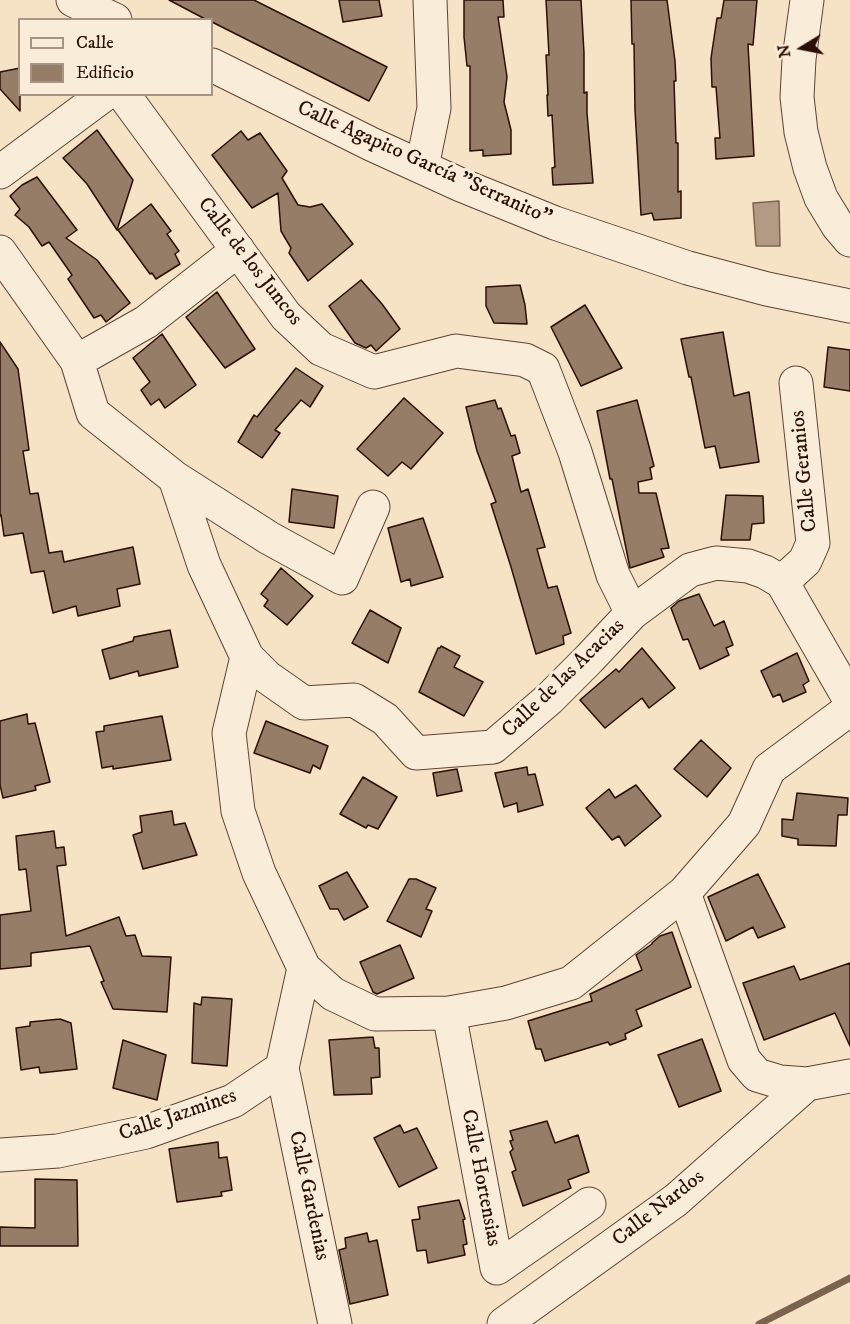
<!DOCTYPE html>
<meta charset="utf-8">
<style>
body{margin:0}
#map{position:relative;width:850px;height:1324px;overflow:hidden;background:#f6e3c6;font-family:"IM FELL DW Pica",serif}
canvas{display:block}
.legend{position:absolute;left:18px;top:18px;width:195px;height:78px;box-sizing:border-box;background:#f9edda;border:2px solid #a79484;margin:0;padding:8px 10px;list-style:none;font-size:18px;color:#2c0e03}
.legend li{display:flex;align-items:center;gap:12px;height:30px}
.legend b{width:30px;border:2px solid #a79484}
.north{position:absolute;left:772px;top:18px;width:60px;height:60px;-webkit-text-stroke:4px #f9edda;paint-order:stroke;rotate:260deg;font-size:16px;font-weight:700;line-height:24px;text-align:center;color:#2c0e03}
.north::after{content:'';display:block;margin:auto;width:21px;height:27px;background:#2c0e03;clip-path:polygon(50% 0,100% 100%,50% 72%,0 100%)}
</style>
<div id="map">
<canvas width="850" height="1324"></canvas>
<ul class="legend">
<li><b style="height:8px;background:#f9edda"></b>Calle</li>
<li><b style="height:16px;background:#957d68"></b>Edificio</li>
</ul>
<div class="north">N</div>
</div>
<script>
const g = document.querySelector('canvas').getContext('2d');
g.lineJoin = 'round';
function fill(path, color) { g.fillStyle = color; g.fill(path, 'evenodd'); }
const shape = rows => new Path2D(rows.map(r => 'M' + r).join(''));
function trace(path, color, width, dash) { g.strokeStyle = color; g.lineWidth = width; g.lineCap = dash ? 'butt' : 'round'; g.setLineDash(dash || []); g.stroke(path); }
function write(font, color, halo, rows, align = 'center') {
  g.font = font + ' "IM FELL DW Pica",serif'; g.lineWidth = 6; g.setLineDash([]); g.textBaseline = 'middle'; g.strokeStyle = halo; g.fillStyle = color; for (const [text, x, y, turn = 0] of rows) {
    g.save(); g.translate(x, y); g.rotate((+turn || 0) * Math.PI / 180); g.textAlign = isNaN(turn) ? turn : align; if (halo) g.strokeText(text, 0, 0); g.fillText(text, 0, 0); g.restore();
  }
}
const water = shape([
 [779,201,780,246,756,246,753,203,779,201]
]);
fill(water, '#b19b84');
trace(water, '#7c6350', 1.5);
trace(shape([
 [759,1324,850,1278]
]), '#7c6350', 7);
const building = shape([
 [169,0,254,0,387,67,369,101,212,22,212,20,207,20,169,0],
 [339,0,379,0,382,16,343,22,339,0],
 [464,0,503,0,504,17,498,17,507,77,504,102,511,130,511,154,483,156,483,150,470,151,470,66,467,66,464,37,464,0],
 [546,0,581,0,584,53,584,93,587,92,587,113,593,183,553,185,552,168,555,167,552,115,548,116,547,95,548,95,546,55,549,55,546,0],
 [631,0,667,0,675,61,676,81,674,81,676,143,678,143,678,192,681,191,681,218,654,220,652,213,641,215,635,110,634,44,632,44,631,0],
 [724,0,757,0,753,45,748,44,754,156,716,159,715,138,720,138,716,87,712,87,711,58,717,18,721,18,724,0],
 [20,68,20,111,0,89,0,72,20,68],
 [97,130,133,180,117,230,87,184,63,158,97,130],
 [241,131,248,140,260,133,287,171,282,178,298,205,310,207,322,204,353,244,308,281,289,253,291,248,281,231,278,193,252,208,212,155,241,131],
 [37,177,77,230,66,238,97,260,130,303,106,322,101,315,94,318,68,279,72,275,49,242,42,246,29,227,15,215,20,209,10,196,22,185,37,177],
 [151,204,171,231,167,234,179,251,175,254,180,264,156,279,152,273,150,274,118,230,151,204],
 [361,280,382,304,400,329,376,351,371,345,366,348,355,343,329,306,361,280],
 [520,285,525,305,527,324,494,323,486,306,486,287,520,285],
 [217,292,255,349,225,368,186,317,217,292],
 [585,305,622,368,581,386,551,327,585,305],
 [723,332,734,396,749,392,759,462,720,468,715,446,705,448,691,377,689,377,681,339,723,332],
 [162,334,196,385,165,408,159,399,151,405,141,390,150,382,133,358,162,334],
 [0,342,18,369,29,450,23,451,30,494,38,493,49,553,62,551,64,562,133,547,140,584,117,589,120,606,78,616,76,606,53,613,44,571,31,573,23,533,4,536,1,515,0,516,0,342],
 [828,347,850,350,850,391,824,387,828,347],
 [296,368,323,386,310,407,301,400,275,430,280,433,262,458,238,442,254,415,257,417,296,368],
 [404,398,443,433,411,469,402,462,388,476,357,449,404,398],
 [495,400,498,409,501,408,511,436,515,435,520,453,512,456,521,492,528,489,545,547,537,549,548,588,557,586,571,633,563,636,564,644,536,654,511,567,491,504,496,502,477,451,466,407,495,400],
 [637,400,654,466,650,468,652,479,638,482,639,493,656,493,669,548,661,549,664,557,630,568,612,479,610,479,597,411,637,400],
 [292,489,338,496,334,528,289,522,292,489],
 [726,495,763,496,764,523,752,524,750,540,721,540,726,495],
 [423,518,443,577,411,586,410,579,401,582,388,528,423,518],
 [281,568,313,596,287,625,264,606,268,600,261,594,281,568],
 [699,594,714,626,724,621,733,645,726,648,729,655,700,669,688,639,683,640,671,608,679,601,699,594],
 [370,610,401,628,388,663,352,643,370,610],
 [170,630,178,667,139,676,138,671,110,679,102,650,133,641,134,637,170,630],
 [441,646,460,656,454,667,483,682,464,716,419,692,438,648,440,648,441,646],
 [642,648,675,688,649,708,642,698,605,728,580,700,616,669,619,672,642,648],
 [797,653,809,681,803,685,806,692,783,702,780,694,773,697,761,671,797,653],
 [27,714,28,724,35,723,50,782,35,786,36,790,3,798,0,785,0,721,27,714],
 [162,716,171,760,113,769,113,766,102,768,96,732,104,731,104,726,162,716],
 [266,721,328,746,320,769,313,765,310,773,254,753,266,721],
 [701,740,731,768,707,797,674,769,701,740],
 [527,767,528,775,535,774,543,805,518,812,517,803,504,807,495,773,527,767],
 [457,769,462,791,437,796,433,773,457,769],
 [363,777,397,797,378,829,368,825,366,828,340,814,363,777],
 [636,785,661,816,625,846,619,836,612,840,586,808,609,789,615,798,636,785],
 [797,793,848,798,847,815,838,815,836,846,798,845,798,839,782,836,782,819,793,820,797,793],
 [172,811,174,825,185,823,197,855,143,869,133,835,142,832,140,816,172,811],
 [54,831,56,848,64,847,66,865,57,866,66,936,119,917,126,936,135,935,142,956,171,957,167,1012,113,1009,101,982,104,981,90,946,31,953,31,966,0,969,0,915,31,911,26,869,19,870,16,836,54,831],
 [347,872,368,907,344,920,338,909,330,909,319,886,347,872],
 [758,874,785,927,758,938,753,927,726,941,708,897,758,874],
 [409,879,416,879,436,888,426,909,432,911,421,937,387,921,409,879],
 [672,932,691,987,636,1010,642,1026,625,1034,626,1039,610,1045,608,1042,545,1061,541,1049,536,1049,528,1021,592,1001,590,994,642,970,636,955,652,944,652,943,660,936,672,932],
 [400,945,414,978,377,994,373,992,360,962,400,945],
 [850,963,850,1046,835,1013,764,1040,743,983,794,966,800,980,850,963],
 [202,997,232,999,227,1066,192,1063,194,1003,201,1005,202,997],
 [60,1019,71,1023,77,1069,40,1073,39,1067,21,1070,16,1028,30,1026,30,1022,60,1019],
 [373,1037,375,1048,379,1048,380,1077,371,1078,372,1094,334,1095,329,1040,373,1037],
 [702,1039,721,1091,679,1107,658,1055,702,1039],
 [123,1040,166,1055,157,1100,113,1088,123,1040],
 [547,1121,555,1143,578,1135,589,1172,568,1180,571,1188,523,1206,512,1172,516,1170,510,1152,513,1149,510,1141,513,1140,510,1131,547,1121],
 [400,1125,404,1133,417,1128,437,1168,399,1187,374,1138,400,1125],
 [218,1142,219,1158,227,1157,232,1190,221,1192,222,1196,177,1202,169,1149,218,1142],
 [35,1179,77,1180,78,1246,0,1246,0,1227,35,1228,35,1179],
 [459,1200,465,1219,463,1220,467,1244,463,1245,465,1255,428,1263,426,1250,417,1251,412,1220,420,1219,418,1207,459,1200],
 [367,1233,369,1242,377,1240,388,1295,350,1304,339,1250,346,1248,345,1238,367,1233]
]);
fill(building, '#957d68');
trace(building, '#2c0e03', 1.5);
const minor = shape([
 [73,0,115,20],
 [807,0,799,59,797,97,801,132,810,168,821,198,838,226,850,240],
 [212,65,371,144,461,185,555,223,688,268,767,289,850,306],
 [123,94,286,316,321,349,374,372,456,351,525,360,543,369,575,452,613,575,632,613],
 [422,167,434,108,430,0],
 [0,172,105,94],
 [0,252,77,361,93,413,175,478,204,565,247,657,229,733,238,811,259,873,304,968,333,994,375,1014,449,1013,506,1003,571,983,684,893,744,824,769,769,850,709],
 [77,361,146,322,238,250],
 [175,478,269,538,342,578,373,507],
 [782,582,805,561,813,543,796,383],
 [247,657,267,677,304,703,354,700,385,719,416,753,493,747,549,699,589,659,632,613,690,570,716,563,748,566,765,572,782,582,850,700],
 [684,893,744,1060,757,1075,780,1082,807,1084,850,1076],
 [449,1013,497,1268,589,1204],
 [282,1068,335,1324],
 [0,1155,58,1151,146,1132,233,1101,282,1068,304,968],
 [504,1324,676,1200,807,1084]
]);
trace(minor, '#5e4334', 35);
trace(minor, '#f9edda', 33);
write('21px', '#2c0e03', '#f9edda', [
 ["Calle Agapito García \"Serranito\"",424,164,24],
 ["Calle de los Juncos",249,262,52],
 ["Calle Geranios",805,471,-96],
 ["Calle de las Acacias",564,679,-44],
 ["Calle Jazmines",178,1116,-19],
 ["Calle Hortensias",480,1178,79],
 ["Calle Gardenias",308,1196,78],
 ["Calle Nardos",659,1209,-38]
]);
</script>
